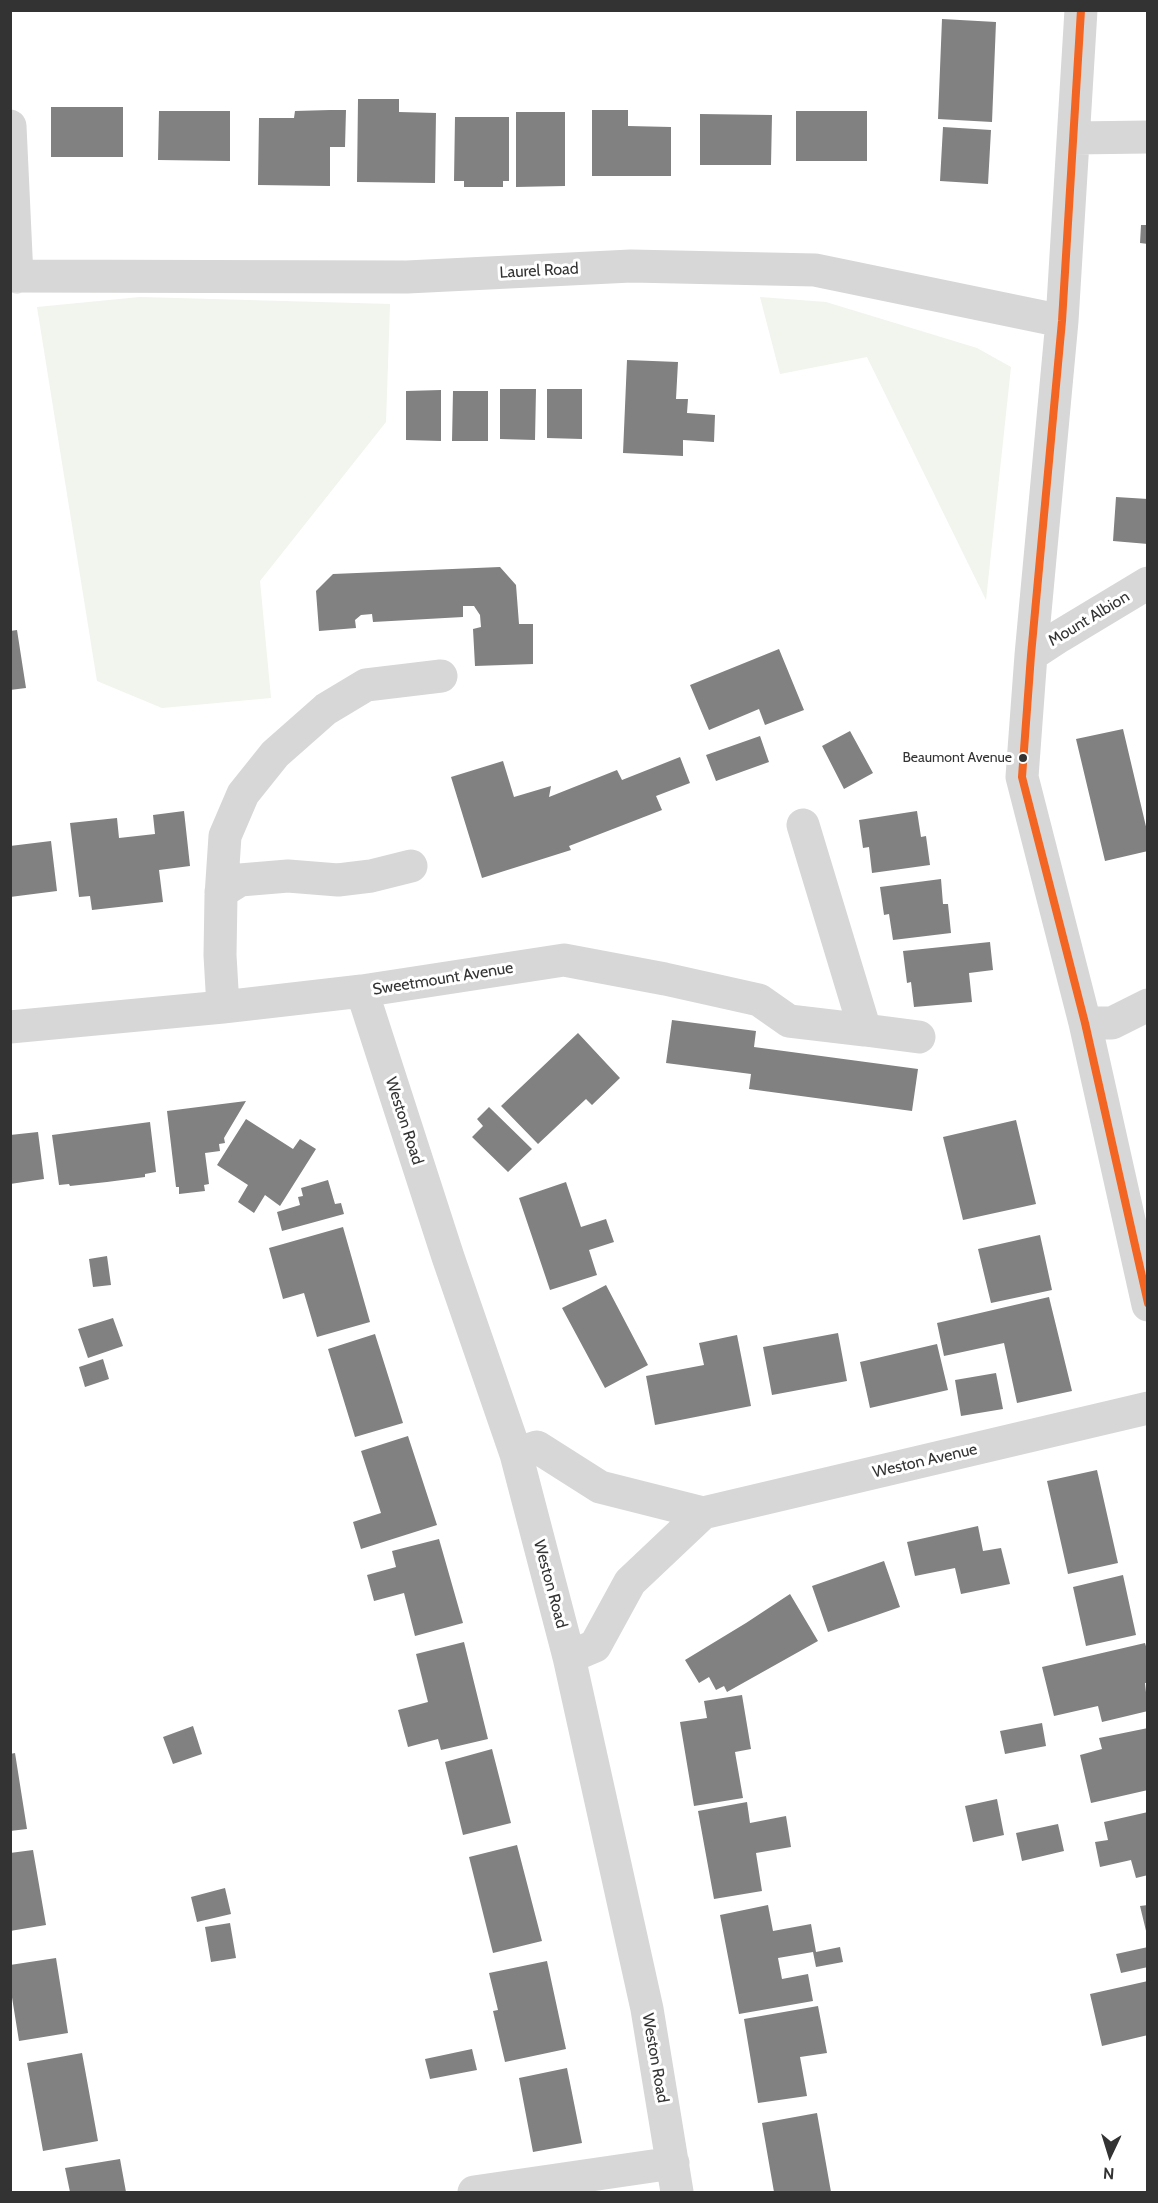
<!DOCTYPE html>
<style>
body{margin:0}
#map{position:relative;width:1158px;height:2203px;overflow:hidden;background:#fff;font-family:Cabin,sans-serif}
canvas{display:block}
.frame{position:absolute;inset:0;border:12px solid #333;pointer-events:none}
.north{position:absolute;left:1080px;top:2125px;width:60px;height:60px;-webkit-text-stroke:4px #fff;paint-order:stroke;rotate:184deg;font-size:16px;font-weight:700;line-height:24px;text-align:center;color:#333}
.north::after{content:'';display:block;margin:auto;width:21px;height:27px;background:#333;clip-path:polygon(50% 0,100% 100%,50% 72%,0 100%)}
</style>
<div id="map">
<canvas width="1158" height="2203"></canvas>
<div class="frame"></div>
<div class="north">N</div>
</div>
<script>
const g = document.querySelector('canvas').getContext('2d');
g.lineJoin = 'round';
function fill(path, color) { g.fillStyle = color; g.fill(path, 'evenodd'); }
const shape = rows => new Path2D(rows.map(r => 'M' + r).join(''));
function trace(path, color, width, dash) { g.strokeStyle = color; g.lineWidth = width; g.lineCap = dash ? 'butt' : 'round'; g.setLineDash(dash || []); g.stroke(path); }
function write(font, color, halo, rows, align = 'center') {
  g.font = font + ' Cabin,sans-serif'; g.lineWidth = 6; g.setLineDash([]); g.textBaseline = 'middle'; g.strokeStyle = halo; g.fillStyle = color; for (const [text, x, y, turn = 0] of rows) {
    g.save(); g.translate(x, y); g.rotate((+turn || 0) * Math.PI / 180); g.textAlign = isNaN(turn) ? turn : align; if (halo) g.strokeText(text, 0, 0); g.fillText(text, 0, 0); g.restore();
  }
}
fill(shape([
 [140,297,390,304,386,422,260,581,271,698,162,708,97,681,37,307],
 [760,297,826,302,977,348,1011,367,986,600,867,357,780,374]
]), '#f1f5ed');
fill(shape([
 [942,19,996,22,992,122,938,119],
 [358,99,399,99,399,112,436,113,435,183,357,182],
 [51,107,123,107,123,157,51,157],
 [330,110,346,110,345,147,330,147,330,186,258,185,259,118,294,118,295,111],
 [592,110,628,110,628,126,671,127,671,176,592,176],
 [159,111,230,111,230,161,158,160],
 [796,111,867,111,867,161,796,161],
 [516,112,565,112,565,186,516,187],
 [700,114,772,115,771,165,700,165],
 [455,117,509,117,509,181,503,181,503,187,464,187,464,181,454,181],
 [943,127,991,130,988,184,940,181],
 [1141,225,1148,225,1148,244,1140,243],
 [627,360,678,362,676,399,688,399,687,413,715,415,714,442,683,440,683,456,623,453],
 [500,389,536,389,535,440,500,439],
 [547,389,582,389,582,439,547,438],
 [441,390,441,441,406,440,406,391],
 [453,391,488,391,488,441,452,441],
 [1116,497,1148,499,1148,544,1113,541],
 [500,567,516,585,519,624,533,624,533,664,475,666,473,629,481,627,480,615,474,606,463,606,463,617,373,622,372,614,361,615,355,620,356,628,319,631,316,591,333,574],
 [17,630,26,688,10,690,10,631],
 [779,649,804,710,765,725,759,709,709,730,690,685],
 [1123,729,1148,835,1148,851,1105,861,1076,739],
 [850,731,873,773,844,789,822,746],
 [760,736,769,762,716,781,706,755],
 [680,757,690,783,656,796,662,810,569,846,571,850,482,878,451,777,503,761,514,797,551,786,549,797,617,770,622,780],
 [184,811,190,866,159,870,163,902,92,910,90,896,79,897,70,823,117,818,119,838,155,834,153,815],
 [917,811,921,837,926,836,930,865,872,873,869,847,863,848,859,820],
 [51,841,57,891,10,897,10,846],
 [941,879,943,904,948,904,951,933,893,940,889,914,884,915,880,887],
 [990,942,993,970,969,973,972,1002,914,1007,911,982,907,983,903,951],
 [672,1020,756,1031,754,1047,918,1069,912,1111,749,1089,751,1074,666,1063],
 [578,1033,620,1078,592,1105,586,1099,538,1144,501,1106],
 [246,1101,224,1138,225,1143,219,1144,220,1151,205,1153,209,1184,204,1185,205,1191,179,1194,179,1187,176,1187,167,1111],
 [489,1107,532,1149,508,1172,472,1137,483,1126,477,1119],
 [246,1119,293,1149,300,1139,316,1149,280,1206,265,1195,254,1213,238,1202,248,1185,217,1165],
 [1016,1120,1036,1204,963,1220,943,1137],
 [150,1122,156,1172,145,1174,145,1177,107,1182,70,1186,69,1184,59,1185,52,1135],
 [38,1132,44,1179,10,1184,10,1135],
 [328,1180,335,1204,341,1203,344,1214,282,1231,277,1212,300,1205,298,1197,303,1196,301,1188],
 [566,1182,581,1227,606,1219,614,1242,589,1250,597,1275,550,1290,519,1198],
 [343,1227,370,1322,317,1337,304,1293,283,1299,269,1248],
 [1040,1235,1052,1290,991,1303,978,1249],
 [107,1256,111,1285,93,1287,89,1259],
 [606,1285,648,1365,605,1388,562,1308],
 [1049,1297,1072,1391,1017,1403,1004,1343,944,1356,937,1323],
 [113,1318,123,1346,88,1358,78,1329],
 [838,1333,847,1381,772,1395,763,1347],
 [375,1334,403,1423,355,1437,328,1349],
 [737,1335,751,1406,655,1425,646,1376,704,1365,699,1343],
 [937,1344,948,1390,870,1408,860,1362],
 [103,1359,109,1379,85,1387,79,1367],
 [996,1373,1003,1409,961,1416,955,1380],
 [408,1436,437,1525,361,1549,353,1522,381,1513,361,1451],
 [1097,1470,1118,1563,1068,1574,1047,1481],
 [978,1526,983,1551,1001,1548,1010,1584,961,1594,955,1568,915,1576,907,1542],
 [439,1539,463,1623,415,1636,404,1593,374,1601,367,1575,396,1567,392,1551],
 [884,1561,900,1607,828,1632,812,1586],
 [1123,1575,1136,1635,1086,1646,1073,1587],
 [790,1594,818,1641,727,1692,724,1686,716,1690,709,1677,699,1683,685,1660,746,1623],
 [464,1642,488,1739,441,1750,438,1739,408,1747,398,1710,428,1702,416,1654],
 [1145,1643,1148,1653,1148,1683,1145,1683,1148,1711,1102,1722,1098,1706,1054,1716,1042,1667],
 [742,1695,751,1749,735,1752,743,1798,694,1806,680,1722,707,1718,704,1701],
 [1042,1723,1046,1746,1005,1754,1000,1731],
 [193,1726,202,1754,173,1764,163,1737],
 [1148,1728,1148,1790,1091,1803,1080,1755,1102,1749,1099,1738],
 [492,1749,511,1823,463,1835,445,1762],
 [15,1753,27,1829,10,1831,10,1754],
 [997,1799,1004,1835,973,1842,965,1806],
 [747,1802,750,1823,786,1816,791,1847,756,1853,762,1891,714,1899,698,1811],
 [1148,1812,1148,1875,1136,1878,1131,1860,1100,1867,1095,1842,1108,1840,1104,1822],
 [1058,1824,1064,1851,1022,1861,1016,1833],
 [517,1845,542,1941,493,1953,469,1857],
 [33,1850,46,1925,10,1931,10,1853],
 [225,1888,231,1914,197,1922,191,1897],
 [768,1905,773,1931,811,1924,816,1952,840,1947,843,1962,816,1967,813,1952,778,1958,782,1979,808,1974,813,2001,739,2014,720,1915],
 [1148,1905,1148,1935,1147,1935,1140,1906],
 [230,1923,236,1958,211,1962,205,1927],
 [1148,1947,1148,1967,1121,1973,1116,1954],
 [56,1958,68,2033,19,2041,10,1985,10,1965],
 [547,1961,566,2049,505,2062,493,2011,498,2010,489,1973],
 [1148,1981,1148,2035,1102,2046,1090,1994],
 [818,2006,827,2053,800,2057,807,2096,758,2103,744,2019],
 [472,2049,477,2070,430,2079,425,2059],
 [82,2053,98,2141,43,2151,27,2063],
 [567,2068,582,2143,533,2152,519,2078],
 [817,2113,831,2192,774,2192,762,2123],
 [120,2159,126,2192,70,2192,65,2168]
]), '#818181');
trace(shape([
 [1081,10,1062,321,1031,655,1022,777,1085,1023,1148,1305],
 [10,126,17,277],
 [1074,138,1148,137],
 [10,276,407,277,631,266,815,270,1062,321],
 [1031,655,1060,636,1148,583],
 [221,892,240,880,288,876,338,880,371,876,411,866],
 [362,991,448,1257,516,1454,569,1657,647,2009,677,2192],
 [223,1007,220,955,221,896,225,836,243,794,275,754,326,709,366,685,441,676],
 [1085,1023,1112,1023,1148,1005],
 [10,1027,223,1007,362,991,564,960,665,979,759,1000,789,1021,865,1030,803,825],
 [865,1030,919,1037],
 [516,1454,537,1447,600,1487,703,1513,1148,1408],
 [569,1657,595,1646,630,1582,703,1513],
 [474,2192,673,2163]
]), '#d7d7d7', 33);
trace(shape([
 [1081,10,1062,321,1031,655,1022,777,1085,1023,1148,1303]
]), '#f26522', 8);
for (const [x, y, r, color] of [
 [1023,758,5,"#333"]
]) { const dot = new Path2D(); dot.arc(x, y, r, 0, 2 * Math.PI); g.fillStyle = color; g.fill(dot); trace(dot, '#fff', 2); }
write('14px', '#333', '#fff', [
 ["Beaumont Avenue",1012,758]
], 'right');
write('16px', '#333', '#fff', [
 ["Laurel Road",539,271,-3],
 ["Mount Albion",1089,619,-31],
 ["Sweetmount Avenue",443,979,-9],
 ["Weston Road",404,1121,72],
 ["Weston Avenue",925,1461,-13],
 ["Weston Road",550,1584,75],
 ["Weston Road",655,2058,80]
]);
</script>
